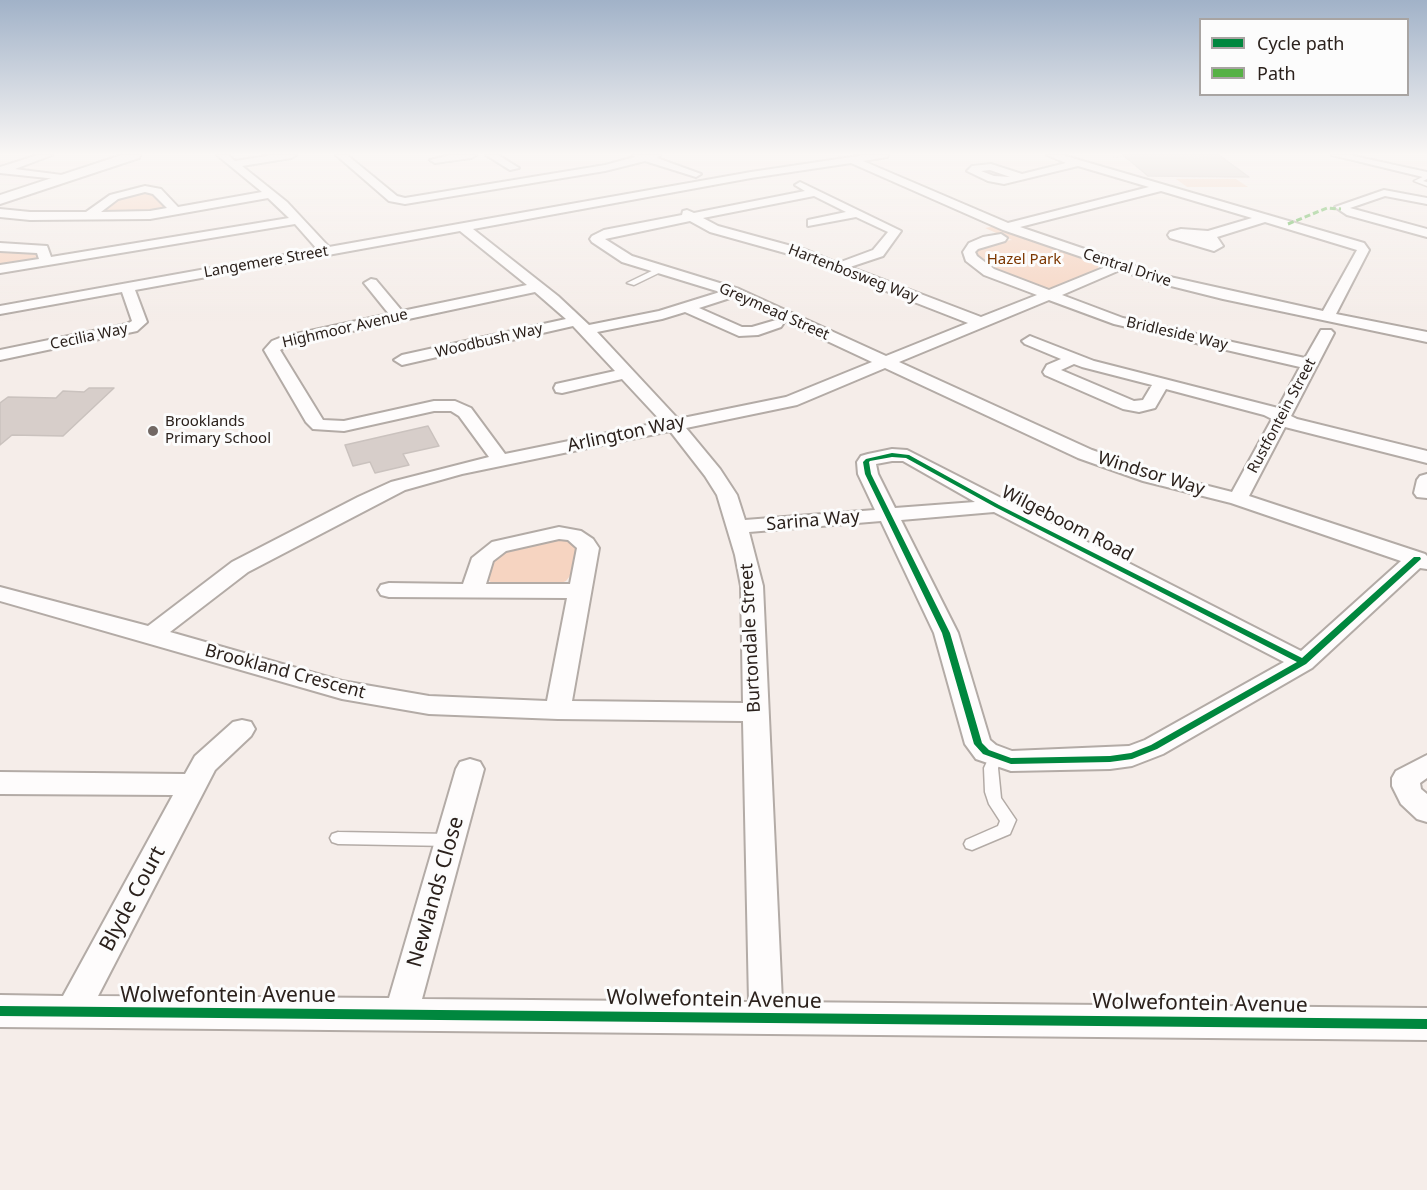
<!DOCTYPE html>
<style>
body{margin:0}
#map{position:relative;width:1427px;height:1190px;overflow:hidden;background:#f5ede9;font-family:"Noto Sans",sans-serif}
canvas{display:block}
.legend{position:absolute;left:1199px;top:18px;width:210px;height:78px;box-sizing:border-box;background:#fcfcfc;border:2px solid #a8a4a2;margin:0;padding:8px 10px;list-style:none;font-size:18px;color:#2b211c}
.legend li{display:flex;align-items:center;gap:12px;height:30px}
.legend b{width:30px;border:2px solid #a8a4a2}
</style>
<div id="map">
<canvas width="1427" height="1190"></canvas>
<ul class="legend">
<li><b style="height:8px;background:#00873e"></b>Cycle path</li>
<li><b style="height:8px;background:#56b145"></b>Path</li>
</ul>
</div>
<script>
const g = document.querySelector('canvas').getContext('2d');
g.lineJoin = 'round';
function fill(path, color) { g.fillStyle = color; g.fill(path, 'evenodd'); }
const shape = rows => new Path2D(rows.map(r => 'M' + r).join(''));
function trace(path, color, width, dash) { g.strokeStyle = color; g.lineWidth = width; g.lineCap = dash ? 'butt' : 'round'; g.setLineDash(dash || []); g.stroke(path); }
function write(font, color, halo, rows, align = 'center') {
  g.font = font + ' "Noto Sans",sans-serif'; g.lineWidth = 6; g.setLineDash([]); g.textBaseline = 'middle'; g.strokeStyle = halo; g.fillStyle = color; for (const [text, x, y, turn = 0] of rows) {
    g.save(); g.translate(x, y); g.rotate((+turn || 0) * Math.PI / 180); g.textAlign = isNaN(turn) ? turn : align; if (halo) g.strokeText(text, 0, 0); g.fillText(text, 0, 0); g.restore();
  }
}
fill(shape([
 [1176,179,1236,179,1248,187,1187,187],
 [151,191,168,208,163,211,101,213,100,210,117,198,133,192],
 [996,226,1096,263,1099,266,1097,269,1099,270,1058,287,1048,288,981,264,975,253,976,250,986,243,1012,240,985,228],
 [0,249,38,251,39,259,0,267],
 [550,538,568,539,574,542,579,550,573,572,566,581,559,584,495,585,485,578,494,554]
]), '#f6d4c1');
const building = shape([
 [1123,155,1219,155,1249,177,1148,176,1123,155],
 [89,388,114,388,63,436,12,435,0,445,0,403,8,397,56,398,63,391,84,392,89,388],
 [428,426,439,446,403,454,409,465,375,473,370,462,353,466,345,445,428,426]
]);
fill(building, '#d7ceca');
trace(building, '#cac2be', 1.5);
const service = shape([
 [1427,175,1427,179,1423,181,1427,182,1427,186,1414,181,1427,175],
 [660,267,667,269,634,285,627,283,660,267],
 [996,752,1001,753,1003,757,998,768,1001,798,1016,820,1010,834,972,850,966,848,964,844,966,840,998,826,1000,821,989,804,985,792,984,768,991,753,996,752],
 [338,832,450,834,456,836,458,840,456,844,450,846,338,844,332,842,330,838,332,834,338,832]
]);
const minor = shape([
 [38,155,52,155,15,169,62,175,66,176,66,180,0,173,0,167,38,155],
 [217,155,228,155,235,161,273,155,296,155,291,158,242,166,287,202,329,247,751,172,865,155,888,155,887,157,863,161,1008,223,1149,187,1078,166,1004,184,988,181,967,171,972,166,991,164,1022,174,1066,163,1047,155,1062,155,1364,243,1369,250,1336,314,1427,332,1427,342,1223,299,1151,281,1120,270,1062,295,1123,318,1305,358,1321,330,1331,330,1334,333,1291,416,1297,419,1427,451,1427,463,1285,427,1249,496,1425,554,1427,556,1427,569,1420,568,1312,668,1163,754,1132,766,1110,769,1011,771,976,759,965,744,934,633,881,521,749,532,763,586,782,1002,1427,1008,1427,1040,0,1027,0,995,63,996,173,795,0,794,0,772,185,774,195,756,233,722,242,720,251,722,255,729,251,736,215,770,98,996,389,998,456,769,460,762,470,759,480,762,484,769,422,999,749,1002,743,721,558,719,429,714,342,699,0,601,0,587,148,626,232,562,358,497,391,482,489,457,459,416,451,411,434,411,344,431,313,429,306,422,264,350,272,341,282,337,389,314,364,283,371,279,376,280,402,311,527,285,460,231,135,290,147,322,137,331,0,360,0,350,127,324,132,321,122,292,0,314,0,306,317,249,295,224,0,273,0,265,39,259,37,253,0,251,0,243,47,246,51,257,289,218,268,198,150,219,30,220,0,217,0,209,30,212,86,212,110,195,145,186,161,189,178,207,262,192,217,155],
 [851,163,1003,230,1108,266,1049,290,994,269,977,256,975,252,978,249,1005,241,1007,238,1001,234,983,237,969,243,963,252,966,261,984,275,1037,295,981,317,850,267,883,256,901,231,800,182,795,185,805,191,694,213,687,210,683,211,682,215,604,230,592,236,590,239,592,242,622,262,720,292,659,311,589,325,558,296,473,229,751,178,851,163],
 [990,170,1010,177,994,176,981,171,990,170],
 [1161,191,1252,218,1208,231,1181,229,1170,232,1168,235,1170,238,1214,251,1223,246,1217,237,1265,222,1357,250,1323,311,1161,275,1020,227,1161,191],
 [145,192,153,194,167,208,150,211,101,212,118,199,145,192],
 [814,196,846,212,808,220,808,226,856,217,888,232,873,250,838,263,806,250,718,226,703,218,814,196],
 [690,221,710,232,796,256,968,323,886,356,739,289,632,256,605,239,690,221],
 [535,292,566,319,402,355,394,360,402,365,573,326,615,371,556,384,554,388,556,392,562,393,622,379,662,422,505,454,471,408,455,401,434,401,344,421,323,420,280,350,291,344,535,292],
 [733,297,872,362,786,397,678,419,597,332,662,319,685,312,739,336,758,335,781,327,783,324,776,320,752,327,742,327,699,308,733,297],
 [1049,300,1114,324,1300,367,1278,408,1094,361,1035,338,1030,336,1022,341,1025,344,1061,359,1047,365,1043,372,1045,375,1123,409,1139,412,1155,408,1166,389,1264,415,1272,419,1232,492,1157,473,1092,450,899,362,1049,300],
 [1074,364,1082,367,1152,385,1143,400,1134,401,1061,370,1074,364],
 [885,368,1078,458,1143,481,1231,503,1401,561,1301,651,907,450,892,449,868,454,861,456,857,462,858,474,875,510,745,520,737,495,720,469,686,428,797,405,885,368],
 [670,431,705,476,717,495,735,555,741,586,743,703,572,701,599,548,593,539,581,531,559,527,492,542,472,558,463,584,389,583,381,585,378,590,381,595,389,597,567,598,547,701,429,696,342,681,170,632,248,572,405,490,462,474,670,431],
 [892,461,903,461,975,502,895,508,878,474,876,464,892,461],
 [994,512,1284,662,1145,740,1129,746,1012,751,996,745,990,740,958,633,901,520,994,512],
 [559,539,568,540,577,548,570,584,486,584,493,561,506,551,559,539],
 [336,155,347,155,397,196,405,198,605,165,635,157,633,155,660,155,657,158,701,174,696,177,645,161,605,171,405,204,389,201,336,155],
 [451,155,476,155,471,158,435,163,430,160,451,155],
 [486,155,498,155,519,168,510,170,486,155],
 [1332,155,1349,155,1427,172,1427,178,1332,155],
 [1384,190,1427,198,1427,204,1385,196,1350,208,1427,229,1427,237,1347,215,1335,207,1384,190],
 [1427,474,1427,498,1417,497,1414,493,1417,480,1420,476,1427,474],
 [1427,755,1427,778,1420,783,1421,789,1427,794,1427,822,1417,819,1401,804,1392,786,1392,778,1396,771,1427,755]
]);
const tertiary = shape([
 [122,155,140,155,139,158,0,204,0,195,122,155]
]);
trace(service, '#b3aba6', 3);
trace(minor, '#b3aba6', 4);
trace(tertiary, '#b3aba6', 4);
trace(shape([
 [1113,157,1124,156],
 [1187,158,1212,158]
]), '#dad8d6', 2, [1.5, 2]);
fill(service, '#fefcfc');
fill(minor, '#fefcfc');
fill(tertiary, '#fefcfc');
trace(shape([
 [1288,224,1327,208,1341,209]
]), '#56b145', 3, [6, 3]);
fill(shape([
 [892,453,909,455,999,505,1302,658,1414,557,1420,557,1421,559,1306,664,1157,749,1132,759,1110,762,1011,764,983,754,974,744,942,633,865,474,863,462,866,459,892,453],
 [892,457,906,458,995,507,1297,662,1151,745,1131,753,1110,756,1011,758,989,750,982,743,950,633,871,474,869,462,870,461,892,457],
 [0,1006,1427,1019,1427,1029,0,1016,0,1006]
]), '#00873e');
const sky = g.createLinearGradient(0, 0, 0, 321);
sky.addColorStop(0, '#a1b2c8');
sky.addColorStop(0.48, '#faf7f5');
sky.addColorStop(1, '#faf7f500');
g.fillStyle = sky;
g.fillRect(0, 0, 1427, 321);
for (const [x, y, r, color] of [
 [153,431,6,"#726864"]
]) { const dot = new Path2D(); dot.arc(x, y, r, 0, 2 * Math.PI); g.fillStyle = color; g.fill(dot); trace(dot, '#fcfcfc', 2); }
write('15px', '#7c3701', '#fcfcfc', [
 ["Hazel Park",1024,260]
]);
write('15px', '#2b211c', '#fcfcfc', [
 ["Langemere Street",266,262,-10],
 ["Central Drive",1127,268,18],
 ["Hartenbosweg Way",853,274,21],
 ["Greymead Street",774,312,24],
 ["Highmoor Avenue",345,329,-13],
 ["Bridleside Way",1177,334,13],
 ["Cecilia Way",89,337,-12],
 ["Woodbush Way",489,341,-13],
 ["Rustfontein Street",1282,416,-62]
]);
write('15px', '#2b211c', '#fcfcfc', [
 ["Brooklands",165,422],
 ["Primary School",165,439]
], 'left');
write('18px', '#2b211c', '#fcfcfc', [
 ["Arlington Way",626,434,-12],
 ["Windsor Way",1151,474,17],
 ["Sarina Way",813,521,-5],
 ["Wilgeboom Road",1067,524,27],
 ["Burtondale Street",751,638,-93],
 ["Brookland Crescent",285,672,15]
]);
write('21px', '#2b211c', '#fcfcfc', [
 ["Newlands Close",436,892,-74],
 ["Blyde Court",133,899,-62],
 ["Wolwefontein Avenue",228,996],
 ["Wolwefontein Avenue",714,1000,1],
 ["Wolwefontein Avenue",1200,1004,1]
]);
</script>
